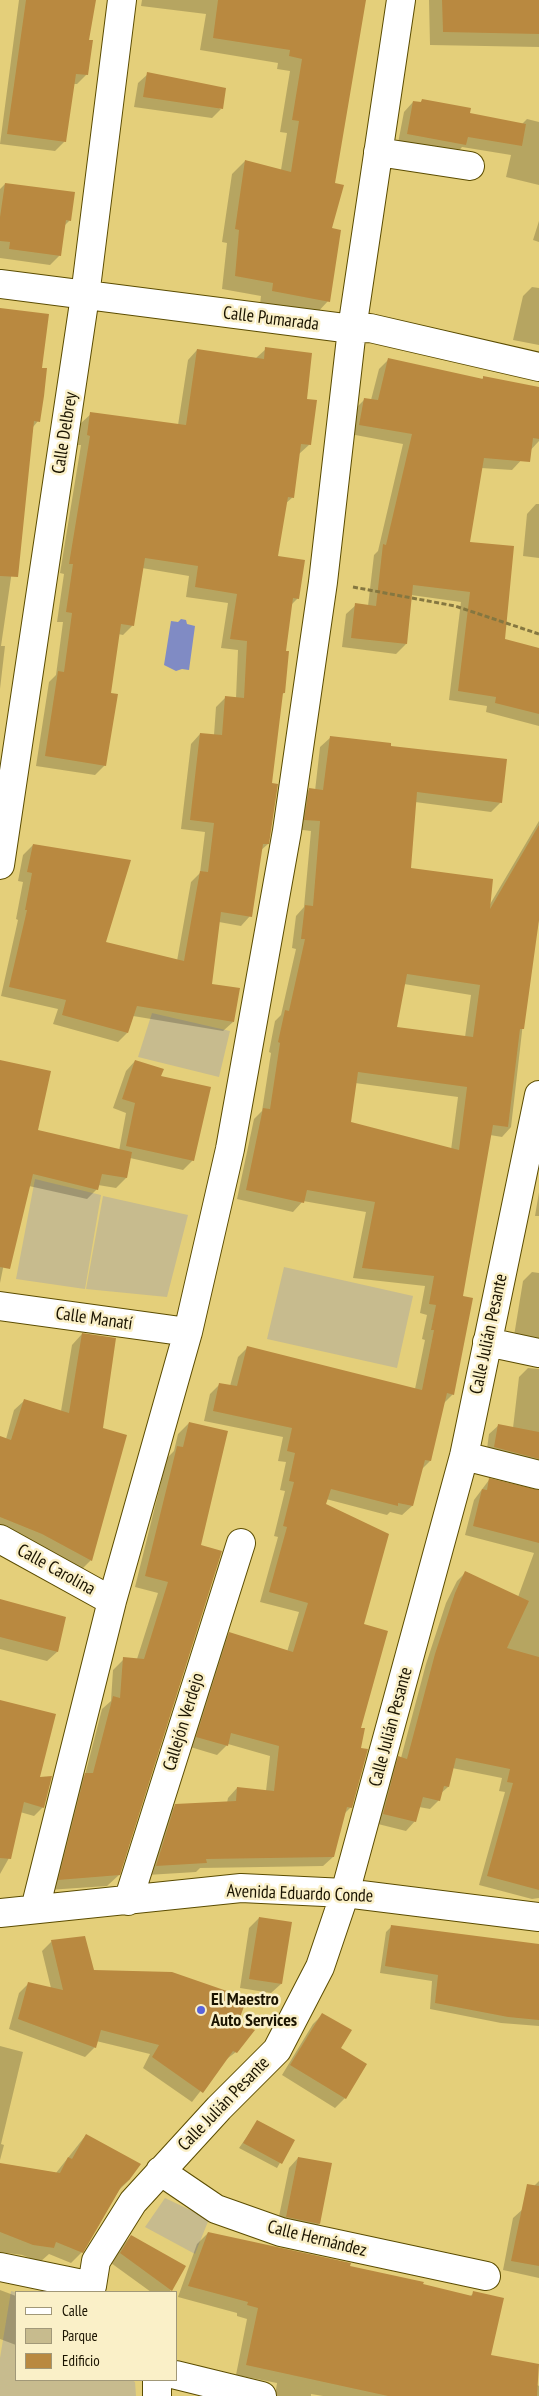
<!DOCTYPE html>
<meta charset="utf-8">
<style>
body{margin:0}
#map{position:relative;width:539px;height:2396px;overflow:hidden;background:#e4cf7a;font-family:"PT Sans Narrow",sans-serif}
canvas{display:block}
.legend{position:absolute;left:15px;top:2291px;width:162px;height:90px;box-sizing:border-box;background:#faf0c8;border:1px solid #a19878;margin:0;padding:6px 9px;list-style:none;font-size:15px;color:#1b1400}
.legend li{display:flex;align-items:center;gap:10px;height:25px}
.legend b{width:25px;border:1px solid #a19878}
</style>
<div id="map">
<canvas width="539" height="2396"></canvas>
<ul class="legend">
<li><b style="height:6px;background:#fff"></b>Calle</li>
<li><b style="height:14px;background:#c7bb8e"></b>Parque</li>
<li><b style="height:14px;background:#b98940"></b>Edificio</li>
</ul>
</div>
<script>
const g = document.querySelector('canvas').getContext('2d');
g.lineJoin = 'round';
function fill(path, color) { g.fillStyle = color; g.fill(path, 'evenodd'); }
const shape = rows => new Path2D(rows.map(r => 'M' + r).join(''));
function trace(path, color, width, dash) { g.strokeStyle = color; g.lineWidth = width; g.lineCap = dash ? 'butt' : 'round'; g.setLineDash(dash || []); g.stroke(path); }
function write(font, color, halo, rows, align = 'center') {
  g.font = font + ' "PT Sans Narrow",sans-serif'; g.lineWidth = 5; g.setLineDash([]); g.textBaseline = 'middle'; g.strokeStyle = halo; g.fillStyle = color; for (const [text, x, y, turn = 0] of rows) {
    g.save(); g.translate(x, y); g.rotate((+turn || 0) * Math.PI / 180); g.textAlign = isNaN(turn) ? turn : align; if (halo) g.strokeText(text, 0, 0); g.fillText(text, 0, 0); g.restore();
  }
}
fill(shape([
 [152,1013,230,1031,219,1077,138,1057],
 [35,1179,101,1195,85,1289,16,1279],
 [103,1196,188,1215,167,1297,86,1289],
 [284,1267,413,1296,397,1368,267,1339],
 [165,2198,209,2219,195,2254,145,2227],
 [11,2291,16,2292,16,2380,132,2380,135,2382,136,2396,0,2396,0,2358]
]), '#c7bb8e');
fill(shape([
 [181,619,186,620,187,624,195,626,189,670,182,669,176,671,164,665,171,621,178,622]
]), '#808bc4');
fill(shape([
 [19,0,95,0,88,41,86,75,77,84,73,84,65,141,55,151,0,144],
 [142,0,365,0,333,184,328,301,316,314,260,304,261,296,222,289,227,243,222,242,232,174,245,161,281,170,287,133,280,132,290,71,277,69,278,63,200,50,206,14,141,6],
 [429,0,539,0,539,47,430,45],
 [148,74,221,109,212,118,134,107,138,83],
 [422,101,468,114,521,125,527,119,539,122,539,185,506,177,511,155,462,147,456,154,398,143,404,112,413,102,419,103],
 [5,184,70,220,64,226,60,255,50,265,0,258,0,189],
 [539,221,539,242,533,240],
 [532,287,539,288,539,345,513,340,523,296],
 [0,309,41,369,38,421,33,427,1,646,5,646,0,689],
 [266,349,305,400,310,444,299,454,293,497,285,504,277,557,298,598,291,605,284,652,284,693,281,695,271,784,268,844,260,851,250,916,241,926,219,922,211,985,233,1022,223,1031,133,1016,127,1033,118,1042,53,1024,58,1009,1,996,18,920,16,919,23,882,18,881,23,855,33,845,105,943,177,961,191,882,200,873,205,832,181,829,191,744,200,734,214,735,216,707,226,697,236,698,238,650,221,648,228,603,186,597,189,576,142,568,133,625,123,635,118,634,110,694,105,765,95,775,36,766,49,682,56,675,63,622,57,622,64,574,60,573,81,445,78,445,81,423,91,414,178,425,188,360,197,350,256,358],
 [388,360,481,380,484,377,539,388,539,441,512,470,481,468,468,543,504,640,539,649,539,726,486,712,487,706,449,700,461,602,411,595,406,644,396,654,342,647,346,614,356,605,368,606,374,555,378,551,403,444,350,434,355,409,365,399,371,400,379,369],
 [536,504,539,504,539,558,523,556,527,514],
 [330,738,390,747,501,802,491,812,415,802,410,870,489,906,539,821,539,917,523,1023,511,1127,502,1137,490,1135,461,1297,453,1394,443,1404,430,1461,421,1470,412,1506,402,1515,390,1512,387,1515,326,1499,324,1505,363,1625,359,1728,351,1807,344,1814,333,1857,323,1866,200,1868,196,1872,147,1875,166,1815,175,1806,227,1803,228,1798,237,1788,266,1791,270,1756,228,1744,217,1755,187,1746,220,1643,230,1633,287,1652,299,1612,260,1602,278,1537,274,1536,285,1491,280,1490,286,1462,278,1461,283,1437,204,1421,210,1394,220,1384,230,1386,238,1357,247,1348,415,1389,425,1340,422,1339,427,1315,420,1313,425,1286,353,1278,366,1212,303,1201,293,1212,237,1199,254,1119,262,1111,271,1053,269,1052,275,1021,281,1015,296,949,292,948,296,916,304,907,311,831,295,829,300,799,309,790,315,791,320,747],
 [404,984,471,995,465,1037,395,1028],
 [355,1083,458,1097,451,1150,350,1123],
 [0,1061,36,1131,119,1151,126,1113,113,1108,126,1071,135,1061,160,1077,193,1160,183,1170,130,1158,126,1178,116,1188,98,1185,97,1189,87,1199,29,1186,10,1234,0,1283],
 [539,1192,539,1216,535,1216],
 [532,1272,539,1273,539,1350,513,1342,523,1281],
 [82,1334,101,1429,126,1436,91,1560,81,1570,0,1531,0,1437,6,1439,14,1410,25,1400,61,1411,72,1345],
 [528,1368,539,1369,539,1472,486,1456,489,1434,499,1425,513,1428,519,1377],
 [189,1423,227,1432,119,1875,107,1886,48,1890,74,1786,85,1775,102,1709,111,1701,113,1670,124,1659,137,1659,158,1593,135,1587,167,1458,174,1451,178,1434],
 [489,1480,539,1491,539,1898,532,1899,479,1885,505,1792,499,1791,502,1778,452,1768,448,1787,440,1794,439,1800,430,1809,419,1807,415,1821,406,1831,374,1823,390,1767,399,1758,401,1758,426,1664,446,1603,457,1581,466,1572,518,1597,534,1553,465,1535,474,1500],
 [0,1601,65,1618,57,1652,47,1661,0,1649],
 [0,1701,38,1778,43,1807,34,1816,20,1812,9,1858,0,1874],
 [259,1918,281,1984,271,1993,240,1988,249,1928],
 [392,1926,539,1945,539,2026,501,2023,430,2009,432,1981,380,1973,386,1932],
 [52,1941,93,1971,237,2023,236,2052,224,2061,192,2102,143,2068,150,2054,96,2041,95,2047,85,2057,9,2029,19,1993,29,1983,51,1988,42,1951],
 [323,2014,339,2048,366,2064,345,2098,335,2108,282,2075,313,2024],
 [0,2046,23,2052,1,2144,4,2145,0,2160],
 [258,2121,293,2140,277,2168,239,2148],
 [86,2135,130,2179,119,2190,82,2252,71,2263,49,2254,40,2262,22,2255,0,2252,0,2164,56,2173],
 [298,2158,330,2164,319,2224,309,2233,277,2226,289,2168],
 [539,2181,539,2278,503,2270,513,2218,523,2209,532,2188],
 [208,2233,469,2297,474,2293,489,2356,539,2386,539,2396,323,2396,311,2394,311,2396,275,2396,277,2383,236,2375,247,2319,237,2316,237,2313,178,2297,197,2244],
 [131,2236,171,2290,169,2292,151,2292,111,2263,122,2246],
 [0,2290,16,2296,16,2345,0,2339]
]), '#0003');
fill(shape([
 [26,0,96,0,89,40,93,40,88,75,76,74,66,142,7,134],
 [218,0,366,0,335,183,344,185,332,228,341,230,330,302,272,291,273,283,235,276,239,230,235,229,245,160,291,172,299,121,292,120,302,59,289,56,290,50,213,38],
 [442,0,539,0,539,34,443,32],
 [147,72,226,88,223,109,143,97],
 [422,99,471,108,470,113,526,124,522,146,468,137,466,145,407,134,413,101,421,102],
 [5,183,75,192,71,221,66,220,61,256,9,249,10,242,0,241,0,217],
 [0,308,49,314,42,368,47,368,44,396,40,422,34,421,18,577,0,576],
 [265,347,312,353,307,399,317,400,311,445,301,444,294,498,288,497,278,556,305,560,299,599,293,598,286,651,289,651,285,693,283,693,272,783,278,784,269,844,263,844,252,917,221,912,212,984,240,988,234,1022,137,1006,128,1033,62,1015,66,1000,9,987,27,910,25,910,32,873,27,872,33,844,131,860,106,942,184,961,200,871,208,872,214,823,190,820,200,733,222,735,225,696,244,698,247,641,230,639,237,594,195,587,198,566,145,558,134,626,121,624,111,693,118,694,106,766,45,756,58,671,64,672,72,613,66,612,73,564,69,564,90,436,87,435,90,412,186,425,197,349,264,359],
 [388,358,483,379,483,376,539,387,539,439,533,438,530,462,484,458,470,542,514,546,505,639,539,648,539,714,495,703,496,697,458,691,470,592,413,585,407,644,351,638,355,603,376,606,383,544,386,545,412,434,359,425,364,398,378,400],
 [330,736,391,743,391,746,507,759,502,803,417,792,411,868,493,879,490,909,539,825,539,920,524,1029,520,1029,508,1127,493,1125,463,1296,473,1298,454,1395,447,1393,431,1461,425,1460,413,1506,398,1503,398,1506,331,1489,326,1504,389,1534,364,1624,388,1631,361,1728,365,1728,361,1748,368,1749,352,1808,347,1807,334,1857,206,1859,207,1863,156,1866,175,1804,236,1801,237,1787,274,1791,279,1746,231,1733,228,1746,196,1737,229,1632,293,1652,308,1603,269,1592,287,1527,283,1526,294,1482,289,1481,295,1453,287,1451,292,1428,213,1411,219,1383,237,1386,247,1346,422,1390,434,1330,431,1330,436,1305,429,1304,434,1276,362,1268,375,1202,307,1190,304,1203,246,1190,263,1108,270,1109,280,1043,278,1042,285,1010,289,1011,305,939,301,939,305,905,313,906,320,821,304,820,309,788,323,790],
 [407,974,480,985,473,1037,397,1027],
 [358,1072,467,1087,459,1150,351,1122],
 [0,1060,51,1071,38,1130,132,1152,127,1178,102,1174,98,1190,33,1174,10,1269,0,1267],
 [135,1060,164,1069,161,1076,211,1087,194,1161,126,1146,135,1103,122,1099],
 [82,1333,116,1338,103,1428,127,1435,92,1561,42,1534,0,1517,0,1436,11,1440,24,1399,69,1413],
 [189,1422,228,1431,201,1545,222,1551,120,1875,58,1880,85,1773,93,1773,113,1696,120,1698,123,1657,144,1659,168,1582,145,1576,177,1446,183,1447],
 [498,1424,539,1432,539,1459,494,1447],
 [489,1478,539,1490,539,1543,473,1526,482,1489,487,1490],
 [465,1571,529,1601,507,1648,539,1657,539,1890,487,1876,513,1783,507,1782,510,1769,456,1758,449,1787,444,1786,440,1801,423,1797,416,1822,383,1814,398,1756,407,1759,435,1654,455,1593],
 [0,1599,66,1617,58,1652,0,1637],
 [0,1700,56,1714,40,1777,52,1776,44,1808,24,1802,11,1859,0,1858],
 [259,1917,292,1922,282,1984,249,1979],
 [391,1925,539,1944,539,2020,508,2017,435,2003,438,1975,385,1966],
 [85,1936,94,1970,172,1972,247,1998,238,2023,255,2030,237,2053,233,2051,203,2093,152,2057,159,2045,101,2030,96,2048,18,2019,28,1982,63,1990,51,1940],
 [322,2013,352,2030,341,2048,367,2064,346,2099,290,2065],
 [257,2120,295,2140,282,2164,243,2143],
 [86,2134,141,2164,130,2179,121,2187,83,2253,56,2242,54,2248,33,2245,0,2232,0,2163,60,2173,68,2157,72,2159],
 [298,2157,332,2163,320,2224,286,2217],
 [527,2184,539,2186,539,2266,511,2261],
 [208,2232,351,2263,350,2266,424,2282,423,2284,472,2296,473,2291,504,2298,491,2355,539,2364,537,2396,388,2396,246,2365,258,2308,247,2305,248,2302,188,2286],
 [131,2235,186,2266,172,2291,120,2253]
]), '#b98940');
const minor = shape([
 [378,152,470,166],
 [0,284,352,329,370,328,539,367],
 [0,865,85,296,122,0],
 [0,1306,188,1332],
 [487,1342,539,1353],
 [464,1456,539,1475],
 [0,1539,112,1601],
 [128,1901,241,1543],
 [35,1909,112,1601,188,1332,230,1149,287,831,323,582,352,329,401,0],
 [0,1913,241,1888,345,1893,539,1917],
 [160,2171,216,2209,281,2232,486,2276],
 [0,2267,92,2286],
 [92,2286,96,2261,133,2202,219,2108,277,2050,320,1967,345,1893,464,1456,539,1095],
 [176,2375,262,2396],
 [157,2380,157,2396]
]);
trace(minor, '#5b4c01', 30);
trace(shape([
 [353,587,455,606,539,634]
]), '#857740', 3, [5, 2.5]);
trace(minor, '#fff', 28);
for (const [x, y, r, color] of [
 [201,2010,5,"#5a64db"]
]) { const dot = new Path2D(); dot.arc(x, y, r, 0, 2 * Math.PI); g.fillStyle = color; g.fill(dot); trace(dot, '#faf0c8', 2); }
write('18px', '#1b1400', '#faf0c8', [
 ["Calle Pumarada",271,319,7],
 ["Calle Delbrey",65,433,-81],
 ["Calle Manatí",94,1319,8],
 ["Calle Julián Pesante",489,1334,-78],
 ["Calle Carolina",56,1570,29],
 ["Callejón Verdejo",184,1722,-73],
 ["Calle Julián Pesante",391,1727,-75],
 ["Avenida Eduardo Conde",300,1894,2],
 ["Calle Julián Pesante",224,2104,-46],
 ["Calle Hernández",317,2239,14]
]);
write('bold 18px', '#1b1400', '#faf0c8', [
 ["El Maestro",211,2000],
 ["Auto Services",211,2021]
], 'left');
</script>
